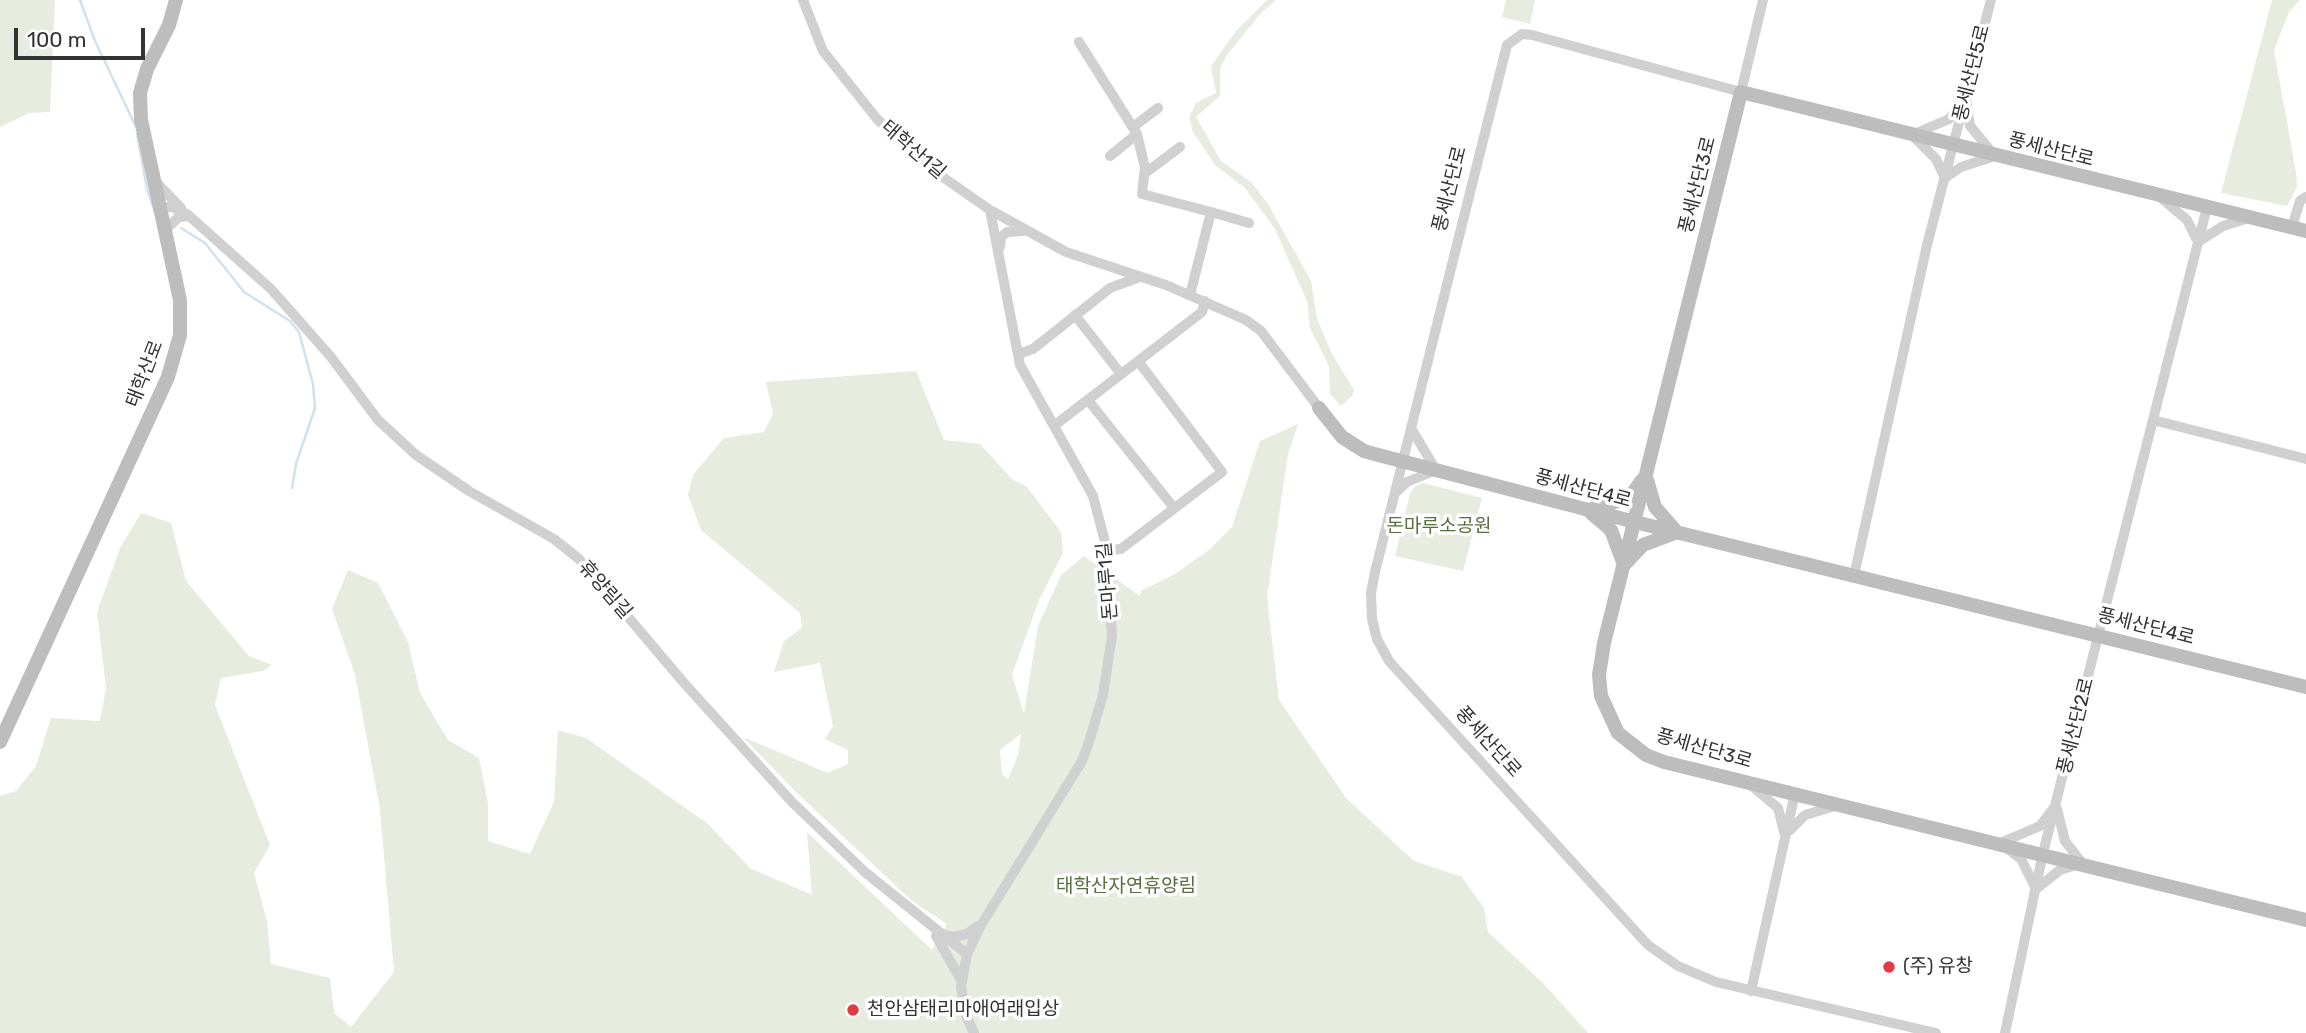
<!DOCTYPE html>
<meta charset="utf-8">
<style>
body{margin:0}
#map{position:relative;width:2306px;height:1033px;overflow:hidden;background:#fff;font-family:Rubik,sans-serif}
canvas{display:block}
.scale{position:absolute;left:14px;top:28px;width:131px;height:32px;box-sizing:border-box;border:4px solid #333;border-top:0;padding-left:9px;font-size:21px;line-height:24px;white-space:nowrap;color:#333;-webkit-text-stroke:5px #fff;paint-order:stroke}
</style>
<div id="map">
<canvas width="2306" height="1033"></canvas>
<div class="scale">100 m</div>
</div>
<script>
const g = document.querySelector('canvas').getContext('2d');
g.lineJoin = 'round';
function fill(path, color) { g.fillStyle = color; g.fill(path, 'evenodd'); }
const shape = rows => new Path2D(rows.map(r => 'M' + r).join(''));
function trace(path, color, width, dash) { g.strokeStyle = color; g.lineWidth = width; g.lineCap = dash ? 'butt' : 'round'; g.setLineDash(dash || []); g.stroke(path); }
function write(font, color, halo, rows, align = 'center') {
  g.font = font + ' Rubik,"Noto Sans KR",sans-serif'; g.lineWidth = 7; g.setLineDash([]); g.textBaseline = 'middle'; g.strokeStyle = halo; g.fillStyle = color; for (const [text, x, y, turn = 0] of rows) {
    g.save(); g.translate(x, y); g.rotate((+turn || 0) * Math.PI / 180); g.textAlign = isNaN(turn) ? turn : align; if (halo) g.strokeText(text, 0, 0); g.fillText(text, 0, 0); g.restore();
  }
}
fill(shape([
 [0,0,55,0,50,112,29,113,0,127],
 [1267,0,1276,0,1260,14,1226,56,1220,69,1220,96,1196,117,1221,161,1251,182,1268,204,1311,281,1317,319,1332,354,1354,390,1352,396,1341,406,1330,394,1329,366,1310,328,1307,301,1275,229,1245,188,1215,165,1193,132,1189,117,1196,103,1216,93,1211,66,1236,31],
 [1506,0,1535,0,1530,24,1502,17],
 [2272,0,2300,0,2289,12,2274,50,2296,172,2297,187,2287,206,2221,193],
 [916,371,944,440,980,444,1012,479,1027,487,1061,532,1063,553,1039,600,1012,675,1024,714,1038,626,1061,575,1084,556,1140,596,1141,591,1175,574,1209,550,1232,527,1260,441,1298,424,1288,454,1267,597,1279,700,1346,798,1414,861,1462,877,1484,908,1488,932,1544,984,1588,1033,0,1033,0,796,16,791,36,766,51,718,100,721,106,688,97,612,120,548,141,513,171,523,186,581,249,656,272,665,263,671,221,678,215,705,270,845,254,873,267,921,271,964,330,978,334,1013,351,1027,394,972,380,810,355,674,332,609,348,570,378,583,408,642,420,693,448,740,479,758,488,803,488,841,530,854,554,802,558,730,586,738,708,824,750,868,812,895,807,832,932,950,947,924,912,901,796,792,743,737,828,773,848,764,848,750,825,739,833,726,820,663,774,672,784,641,802,628,800,613,701,530,688,495,693,475,724,438,764,432,773,414,766,382],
 [1021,734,1018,755,1008,779,1002,774,1000,750],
 [1423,483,1482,498,1463,571,1395,556,1410,494,1414,487]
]), '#e6ecdf');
trace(shape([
 [80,0,95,41,136,127],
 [137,134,147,189,155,212],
 [181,228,205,243,244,292,290,321,299,332,313,384,315,408,296,464,292,488]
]), '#cfe2ee', 2.5);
trace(shape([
 [803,0,823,51,877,119,937,173,990,210,1020,365,1093,496,1105,542,1112,636,1103,695,1089,742,1082,761,980,927,967,954],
 [1763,0,1741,92,1532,35,1522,34,1507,45,1375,572,1371,593,1372,619,1377,639,1389,661,1648,945,1678,966,1716,982,1936,1033],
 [1079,42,1137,134,1145,168,1142,194,1211,212,1190,295],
 [1966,98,1970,126,1995,156,1961,167,1945,178,1936,159,1912,135,1949,119,1966,98],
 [1133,127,1158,108],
 [1110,156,1137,134],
 [1144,174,1180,147],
 [155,181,181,208],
 [2160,197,2187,220,2198,242,2223,226,2249,218],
 [160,207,172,207,187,214,271,289,331,357,378,420,416,455,469,491,554,539,579,559,684,683,792,802,866,873,967,954,961,987,966,1016,974,1033],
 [990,210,1066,252,1166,285,1246,320,1261,331,1319,408],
 [1211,212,1249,223],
 [2292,227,2300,201,2306,197],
 [165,230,179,217,189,216],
 [1000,247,1001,237,1007,232,1023,231],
 [1075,315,1121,374],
 [1018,354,1033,349,1110,288,1137,278],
 [1088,400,1174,508],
 [2153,420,2306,459],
 [1055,425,1202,312,1205,301],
 [1395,493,1407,482,1436,470,1411,428],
 [1106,551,1121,549,1222,472,1138,361],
 [1854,576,1927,245,1991,0],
 [1753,787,1778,808,1784,832],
 [1789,831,1805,815,1835,806],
 [2000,843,2040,826,2053,809],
 [2008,849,2021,859,2036,889,2060,870,2082,863,2065,841,2057,809],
 [944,935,953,937,967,934,978,926],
 [936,936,961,980],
 [1751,991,1795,793],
 [2005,1033,2043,853,2207,207]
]), '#d0d0d0', 10);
trace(shape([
 [2306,231,1741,92,1604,643,1599,675,1601,696,1618,733,1646,755,1664,762,2306,920],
 [1319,408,1342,437,1364,451,1382,456,1635,522,2306,687],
 [1647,480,1655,507,1676,531],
 [1592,509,1630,497,1642,480],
 [1591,513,1611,530,1623,562],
 [1625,564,1643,545,1675,533],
 [0,742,168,377,180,335,180,300,141,120,140,93,147,69,169,25,176,0]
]), '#bdbdbd', 14);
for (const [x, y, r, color] of [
 [1889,967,7,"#e63946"],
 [853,1010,7,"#e63946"]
]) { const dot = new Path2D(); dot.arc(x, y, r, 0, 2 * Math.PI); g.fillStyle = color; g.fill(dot); trace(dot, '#fff', 2.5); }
write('19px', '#333', '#fff', [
 ["풍세산단5로",1972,73,-76],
 ["태학산1길",913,150,41],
 ["풍세산단로",2051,150,14],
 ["풍세산단3로",1698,185,-76],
 ["풍세산단로",1450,189,-76],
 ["태학산로",145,374,-69],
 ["풍세산단4로",1583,489,15],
 ["돈마루1길",1108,581,-95],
 ["휴양림길",605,590,49],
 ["풍세산단4로",2146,627,14],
 ["풍세산단2로",2076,726,-76],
 ["풍세산단로",1488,742,48],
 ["풍세산단3로",1704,749,16]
]);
write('19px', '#56703f', '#fff', [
 ["돈마루소공원",1439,527],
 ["태학산자연휴양림",1126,887]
]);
write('19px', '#333', '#fff', [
 ["(주) 유창",1903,967],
 ["천안삼태리마애여래입상",867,1010]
], 'left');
</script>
